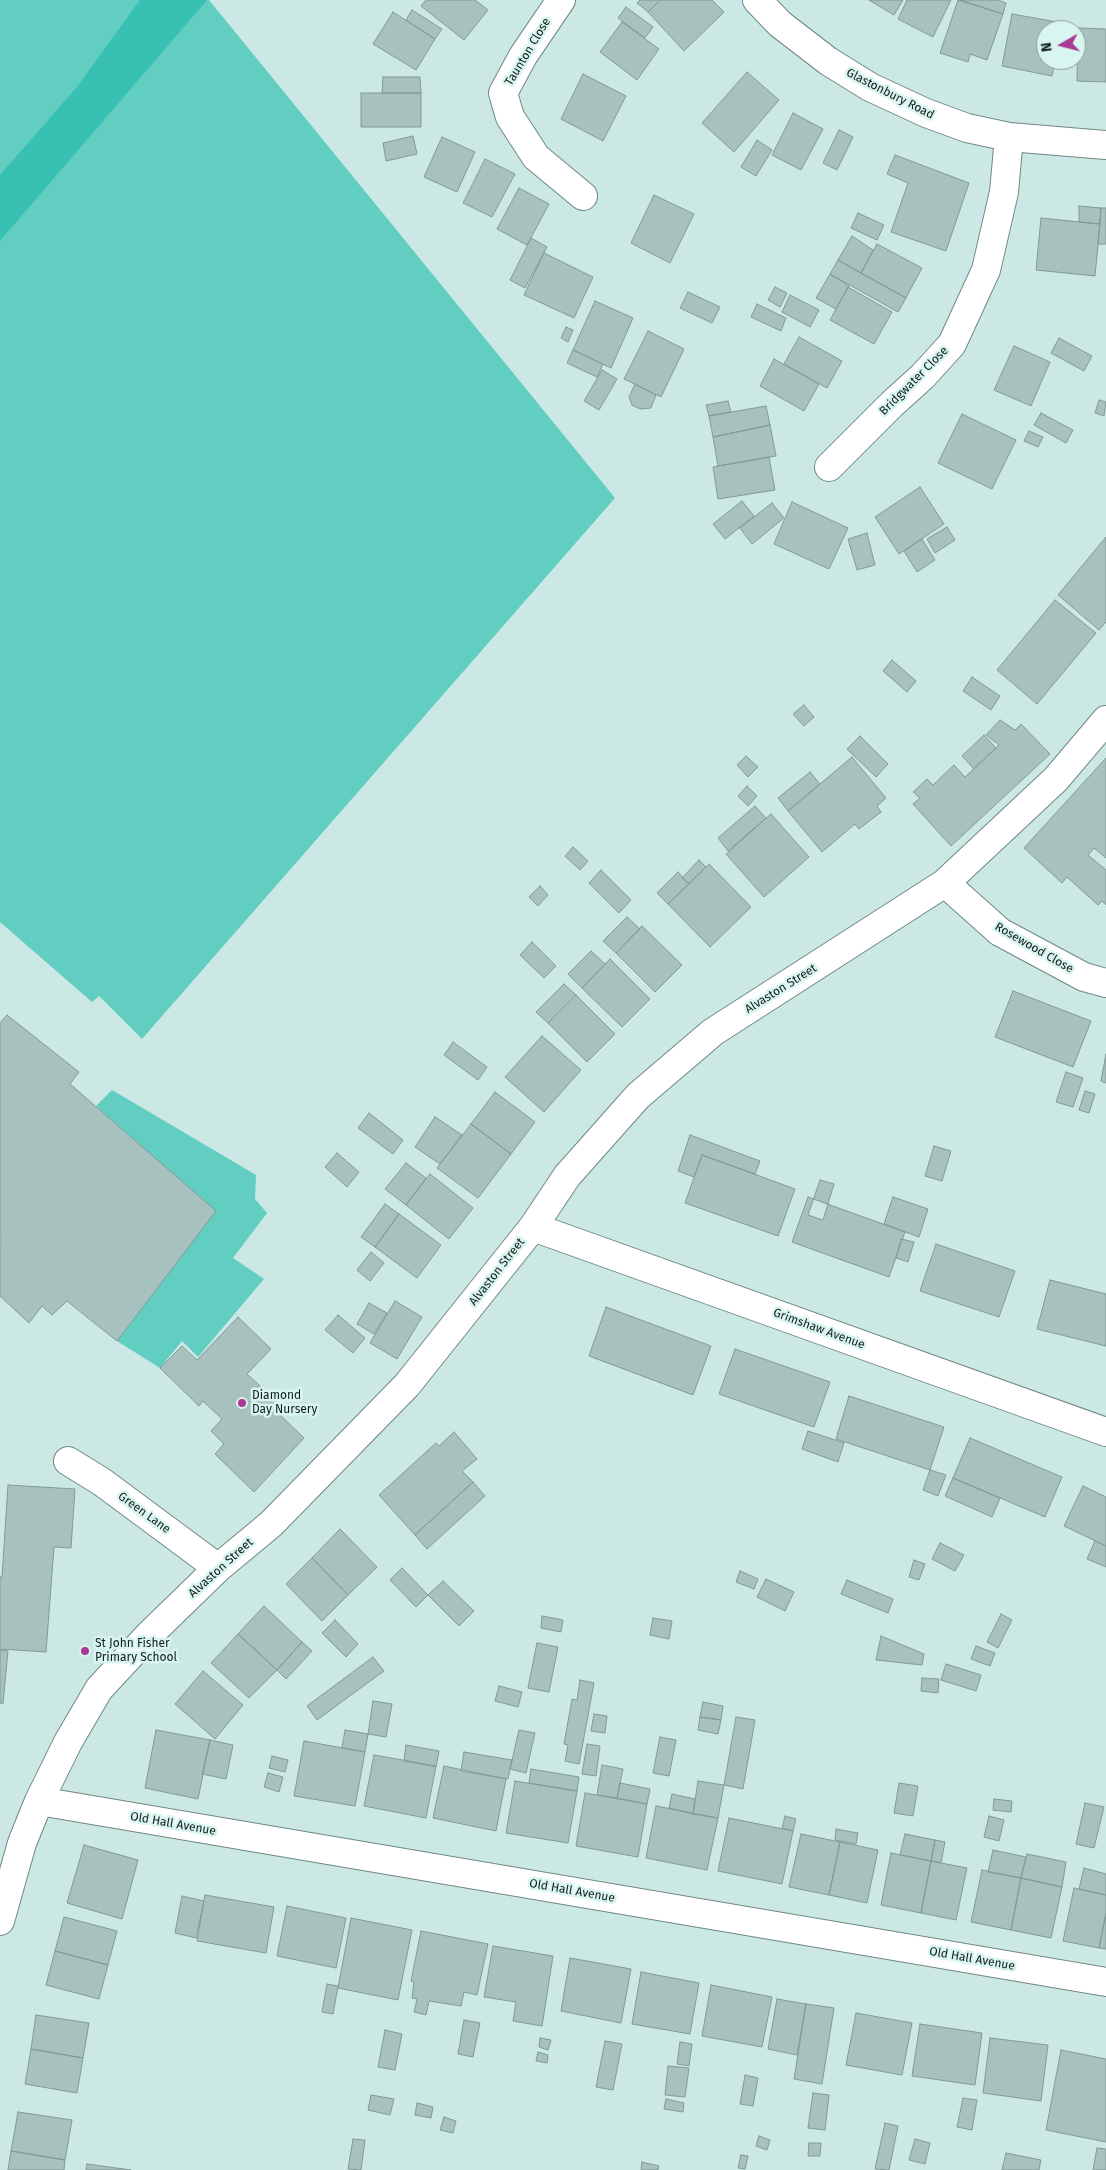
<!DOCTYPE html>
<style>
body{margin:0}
#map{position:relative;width:1106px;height:2170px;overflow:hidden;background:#cce8e4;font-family:"Fira Sans",sans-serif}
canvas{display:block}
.north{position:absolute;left:1036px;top:20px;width:50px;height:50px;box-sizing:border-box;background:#d9f5f1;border:1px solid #8a9f9b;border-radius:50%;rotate:262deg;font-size:14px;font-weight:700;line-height:20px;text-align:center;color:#131d1b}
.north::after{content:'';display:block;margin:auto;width:18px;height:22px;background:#aa3995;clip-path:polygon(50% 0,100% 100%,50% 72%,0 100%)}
</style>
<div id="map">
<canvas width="1106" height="2170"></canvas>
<div class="north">N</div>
</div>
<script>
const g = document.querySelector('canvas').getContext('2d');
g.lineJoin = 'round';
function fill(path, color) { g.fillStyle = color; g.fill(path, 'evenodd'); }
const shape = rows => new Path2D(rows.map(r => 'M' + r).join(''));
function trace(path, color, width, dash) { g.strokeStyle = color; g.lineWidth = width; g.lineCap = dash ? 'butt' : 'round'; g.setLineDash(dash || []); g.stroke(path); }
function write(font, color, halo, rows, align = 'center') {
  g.font = font + ' "Fira Sans",sans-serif'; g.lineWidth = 5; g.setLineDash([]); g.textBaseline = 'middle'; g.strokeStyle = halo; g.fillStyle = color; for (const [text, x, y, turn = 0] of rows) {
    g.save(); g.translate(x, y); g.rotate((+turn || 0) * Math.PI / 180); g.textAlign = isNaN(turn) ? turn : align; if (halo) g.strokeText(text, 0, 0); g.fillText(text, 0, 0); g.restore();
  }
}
fill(shape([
 [0,0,209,0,615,498,142,1039,99,996,92,1002,0,922],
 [112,1090,256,1175,255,1199,267,1213,233,1258,264,1279,198,1357,182,1341,160,1368,117,1341,215,1211,96,1106]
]), '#62cdc1');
fill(shape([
 [140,0,207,0,0,241,0,175,77,87]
]), '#38c0b3');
const building = shape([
 [426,0,475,0,488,10,464,40,421,6,426,0],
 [640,0,660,0,648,12,637,3,640,0],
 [660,0,712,0,724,12,684,51,648,12,660,0],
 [869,0,903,0,894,15,869,0],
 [907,0,951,0,933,37,898,19,907,0],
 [958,0,1003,14,987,60,970,54,968,62,940,53,958,0],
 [960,0,998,0,1006,3,1003,14,960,0],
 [626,7,653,27,645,38,618,18,626,7],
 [412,10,442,29,435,39,406,20,412,10],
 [393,12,435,39,416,70,373,44,393,12],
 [1012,14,1063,23,1061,30,1046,30,1046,60,1055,60,1052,76,1002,66,1012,14],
 [622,22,659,49,637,80,600,52,622,22],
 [1078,28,1106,29,1106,82,1077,81,1078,28],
 [747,72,779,100,734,152,702,123,747,72],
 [583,74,626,96,603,141,561,119,583,74],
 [383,77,420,77,421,93,382,93,383,77],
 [361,93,421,93,421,127,361,127,361,93],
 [793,113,823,129,801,170,772,155,793,113],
 [839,130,853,137,837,170,823,163,839,130],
 [413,136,417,154,386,161,383,143,413,136],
 [442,137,475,152,457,192,424,177,442,137],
 [757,140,772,150,756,176,741,167,757,140],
 [895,155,969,183,946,251,891,232,908,183,887,174,895,155],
 [485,159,515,174,492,217,463,203,485,159],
 [519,188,549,204,527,245,497,229,519,188],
 [654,195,694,214,670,263,631,243,654,195],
 [1079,206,1101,208,1100,224,1079,222,1079,206],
 [1101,208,1106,208,1106,244,1098,244,1101,208],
 [858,213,884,225,877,240,851,228,858,213],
 [1041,218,1100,224,1095,276,1036,270,1041,218],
 [852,236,873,250,861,273,838,260,852,236],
 [531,238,547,247,525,288,510,280,531,238],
 [877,244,922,268,906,298,861,273,877,244],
 [544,253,593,277,574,318,524,295,544,253],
 [838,260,906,298,898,312,830,274,838,260],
 [830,274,849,286,836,309,816,298,830,274],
 [775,287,787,293,780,307,768,300,775,287],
 [848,287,892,312,874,344,830,320,848,287],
 [688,292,720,307,712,323,680,308,688,292],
 [790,295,819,310,810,327,782,312,790,295],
 [595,301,633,318,611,368,573,350,595,301],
 [757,304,786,318,781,331,751,317,757,304],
 [566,327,573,330,568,342,561,338,566,327],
 [648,331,684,349,661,397,624,379,648,331],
 [799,337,842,361,827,388,784,364,799,337],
 [1059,338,1092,356,1084,371,1051,353,1059,338],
 [1014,346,1050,362,1031,406,994,390,1014,346],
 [573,350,603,364,597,377,567,363,573,350],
 [774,359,819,384,804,411,760,386,774,359],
 [602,370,617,379,599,410,584,401,602,370],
 [635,384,656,395,651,408,640,409,632,405,629,397,635,384],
 [1099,400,1106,402,1104,416,1095,413,1099,400],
 [728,401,731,412,709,416,706,405,728,401],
 [766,406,770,425,713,437,709,416,766,406],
 [1041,413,1073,430,1066,443,1034,425,1041,413],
 [962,414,1016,440,992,489,938,463,962,414],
 [770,425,776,456,718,466,713,437,770,425],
 [1029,431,1043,437,1038,447,1024,441,1029,431],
 [769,457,775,490,718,499,713,467,769,457],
 [920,487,944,524,899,554,875,517,920,487],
 [742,501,754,516,725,539,713,524,742,501],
 [792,502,848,528,829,569,774,544,792,502],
 [772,503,784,518,752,544,740,528,772,503],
 [947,527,955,540,935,553,927,539,947,527],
 [867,533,875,565,857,570,848,539,867,533],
 [1106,537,1106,622,1099,630,1058,595,1106,537],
 [922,539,935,560,917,572,904,551,922,539],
 [1055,600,1096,633,1037,704,997,670,1055,600],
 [892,660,916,681,907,692,883,671,892,660],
 [972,677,1000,696,991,710,963,691,972,677],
 [804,705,814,717,804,726,793,714,804,705],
 [1000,720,1015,730,1021,724,1050,754,951,846,913,804,920,798,913,792,927,779,933,785,954,765,965,777,999,745,986,735,1000,720],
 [984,735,996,748,974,769,962,756,984,735],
 [860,736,888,764,876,777,847,749,860,736],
 [746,756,758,767,748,777,737,765,746,756],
 [852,757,886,798,877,806,881,812,859,829,855,824,822,852,788,811,852,757],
 [1106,758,1106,858,1094,848,1088,855,1106,870,1106,905,1102,901,1098,905,1067,877,1062,883,1024,848,1106,758],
 [810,772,820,784,788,811,778,798,810,772],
 [747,786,757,796,748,806,738,796,747,786],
 [755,806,766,818,728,851,718,838,755,806],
 [771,814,809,857,764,897,726,854,771,814],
 [573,847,588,861,580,870,565,856,573,847],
 [699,860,706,867,689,884,682,878,699,860],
 [709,864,751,907,710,947,668,904,709,864],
 [601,870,631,900,619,913,589,883,601,870],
 [678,872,689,884,668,904,657,893,678,872],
 [540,886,548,895,538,906,529,897,540,886],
 [627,917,640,929,616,953,603,941,627,917],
 [642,926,682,965,655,992,616,953,642,926],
 [532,942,556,966,544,978,520,955,532,942],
 [591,951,605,964,582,988,568,974,591,951],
 [610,959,650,999,622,1027,582,988,610,959],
 [564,984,576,995,548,1023,536,1012,564,984],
 [1013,991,1091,1021,1073,1067,995,1037,1013,991],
 [576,995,615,1034,587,1062,548,1023,576,995],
 [7,1015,79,1072,70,1084,216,1211,117,1341,67,1301,52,1315,42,1306,29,1323,0,1296,0,1242,2,1240,0,1238,0,1023,7,1015],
 [542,1036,581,1070,544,1112,505,1077,542,1036],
 [453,1042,487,1067,478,1080,444,1055,453,1042],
 [1106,1054,1106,1083,1101,1081,1106,1054],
 [1066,1072,1083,1078,1073,1107,1056,1102,1066,1072],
 [1085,1091,1095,1094,1089,1113,1079,1110,1085,1091],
 [495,1092,535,1122,511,1154,471,1124,495,1092],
 [369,1113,403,1140,393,1154,358,1128,369,1113],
 [435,1117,462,1135,440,1164,415,1147,435,1117],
 [471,1124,511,1154,478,1198,437,1168,471,1124],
 [690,1135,760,1161,755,1174,702,1155,694,1177,678,1171,690,1135],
 [934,1146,951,1151,942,1181,925,1176,934,1146],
 [337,1153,359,1172,347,1187,325,1167,337,1153],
 [702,1155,795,1189,778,1236,685,1203,702,1155],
 [406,1163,426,1178,406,1205,385,1189,406,1163],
 [430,1174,473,1208,449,1239,406,1205,430,1174],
 [820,1180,834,1184,823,1220,808,1215,820,1180],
 [808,1197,905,1232,889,1277,792,1242,808,1197],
 [893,1197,928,1209,919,1237,884,1224,893,1197],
 [385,1204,399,1214,375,1247,361,1237,385,1204],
 [399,1214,441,1245,417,1278,375,1247,399,1214],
 [901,1239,914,1242,908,1262,896,1258,901,1239],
 [936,1244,1015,1271,999,1317,920,1291,936,1244],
 [371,1252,384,1263,370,1281,357,1270,371,1252],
 [1050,1280,1106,1294,1106,1346,1037,1329,1050,1280],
 [395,1301,422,1317,397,1359,370,1343,395,1301],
 [369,1303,387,1313,374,1334,357,1324,369,1303],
 [606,1307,711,1346,693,1395,589,1356,606,1307],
 [338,1315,365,1338,353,1353,325,1330,338,1315],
 [238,1317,271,1349,247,1374,285,1409,280,1415,304,1438,254,1492,215,1454,224,1444,211,1431,222,1419,203,1401,199,1406,160,1368,182,1346,197,1360,238,1317],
 [735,1349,830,1382,814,1427,719,1394,735,1349],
 [849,1396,944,1427,930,1470,836,1439,849,1396],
 [808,1431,844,1443,838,1462,802,1449,808,1431],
 [454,1432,477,1459,462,1471,473,1482,415,1535,379,1495,436,1443,439,1446,454,1432],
 [970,1438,1062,1477,1045,1517,953,1478,970,1438],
 [930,1470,946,1475,938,1496,923,1490,930,1470],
 [953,1478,1000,1498,992,1517,945,1496,953,1478],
 [473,1482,485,1496,427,1549,415,1535,473,1482],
 [8,1485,75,1489,71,1548,54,1547,46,1652,0,1649,0,1577,2,1577,8,1485],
 [1083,1486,1106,1497,1106,1546,1064,1526,1083,1486],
 [340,1529,377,1567,348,1595,312,1558,340,1529],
 [1095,1541,1106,1546,1106,1567,1087,1559,1095,1541],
 [940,1543,964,1555,955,1571,932,1559,940,1543],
 [312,1558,348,1595,322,1621,286,1584,312,1558],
 [914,1560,925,1564,919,1580,909,1577,914,1560],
 [402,1568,428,1595,416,1607,390,1580,402,1568],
 [740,1571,758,1579,754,1589,736,1582,740,1571],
 [766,1579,794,1592,785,1611,757,1597,766,1579],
 [847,1580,893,1599,888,1613,841,1594,847,1580],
 [443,1581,474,1611,459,1626,428,1595,443,1581],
 [264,1606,302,1642,277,1670,238,1634,264,1606],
 [1001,1614,1012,1620,998,1648,987,1642,1001,1614],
 [542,1616,563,1620,561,1632,541,1628,542,1616],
 [653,1618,672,1621,669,1639,650,1635,653,1618],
 [335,1620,358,1644,346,1657,322,1633,335,1620],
 [238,1634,277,1670,249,1698,211,1663,238,1634],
 [881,1636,924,1654,922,1665,876,1660,881,1636],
 [302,1642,312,1651,286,1679,277,1670,302,1642],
 [537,1643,558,1647,549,1692,528,1688,537,1643],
 [976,1646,995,1653,990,1666,971,1659,976,1646],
 [0,1650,8,1651,3,1704,0,1703,0,1650],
 [373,1657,384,1671,317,1720,307,1706,373,1657],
 [946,1664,981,1675,976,1691,941,1680,946,1664],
 [203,1671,243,1705,215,1739,175,1704,203,1671],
 [922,1678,939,1679,938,1693,921,1691,922,1678],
 [580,1680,594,1683,579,1764,565,1761,568,1745,564,1744,572,1699,577,1700,580,1680],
 [499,1686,522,1692,518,1707,495,1701,499,1686],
 [373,1701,392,1704,386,1737,368,1734,373,1701],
 [703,1702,723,1706,721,1720,700,1717,703,1702],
 [594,1714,607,1716,605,1733,591,1731,594,1714],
 [700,1717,721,1720,718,1734,698,1730,700,1717],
 [736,1717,755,1720,743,1789,724,1785,736,1717],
 [156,1730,210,1740,198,1799,145,1788,156,1730],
 [345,1730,368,1734,365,1752,342,1748,345,1730],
 [519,1730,535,1733,526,1773,510,1769,519,1730],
 [660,1737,676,1740,669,1776,653,1773,660,1737],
 [210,1740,233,1745,226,1779,202,1774,210,1740],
 [304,1741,365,1752,355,1806,294,1796,304,1741],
 [587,1744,600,1746,596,1776,582,1774,587,1744],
 [406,1745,439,1751,436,1767,404,1761,406,1745],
 [464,1752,512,1760,508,1779,461,1771,464,1752],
 [374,1755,436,1766,426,1818,364,1806,374,1755],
 [272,1756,288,1760,285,1772,269,1768,272,1756],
 [602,1765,623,1769,617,1798,597,1795,602,1765],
 [444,1766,506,1779,496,1831,433,1818,444,1766],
 [531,1769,579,1777,577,1791,529,1783,531,1769],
 [268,1773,283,1777,279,1792,264,1787,268,1773],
 [515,1781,577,1791,568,1843,506,1833,515,1781],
 [698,1781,724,1785,718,1818,693,1814,698,1781],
 [620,1783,650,1789,647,1804,617,1798,620,1783],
 [899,1783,918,1786,913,1816,894,1813,899,1783],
 [585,1793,647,1804,638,1857,576,1846,585,1793],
 [672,1794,695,1799,693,1814,669,1808,672,1794],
 [994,1799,1012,1801,1011,1812,993,1810,994,1799],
 [1085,1803,1104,1807,1094,1848,1076,1844,1085,1803],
 [656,1806,718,1818,707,1870,646,1858,656,1806],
 [785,1816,796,1819,793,1831,782,1828,785,1816],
 [989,1816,1004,1820,999,1841,984,1837,989,1816],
 [729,1818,793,1831,782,1884,718,1871,729,1818],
 [836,1829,858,1833,856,1844,835,1840,836,1829],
 [801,1834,840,1842,829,1895,789,1887,801,1834],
 [905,1834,935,1840,931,1861,900,1855,905,1834],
 [935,1840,945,1842,941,1863,931,1861,935,1840],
 [840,1842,878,1850,867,1903,829,1895,840,1842],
 [84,1845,138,1860,122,1919,67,1903,84,1845],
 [993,1850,1026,1857,1021,1878,988,1872,993,1850],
 [891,1853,931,1861,921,1913,881,1905,891,1853],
 [1027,1854,1066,1862,1062,1887,1021,1878,1027,1854],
 [931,1861,967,1868,956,1920,921,1913,931,1861],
 [1084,1868,1106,1874,1106,1895,1079,1889,1084,1868],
 [982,1870,1021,1878,1011,1930,971,1922,982,1870],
 [1021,1878,1062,1887,1051,1938,1011,1930,1021,1878],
 [1074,1888,1106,1895,1106,1913,1099,1948,1063,1941,1074,1888],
 [205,1895,274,1907,266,1953,197,1941,205,1895],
 [182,1896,204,1901,196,1938,175,1933,182,1896],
 [287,1906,346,1918,336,1968,277,1956,287,1906],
 [1106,1913,1106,1949,1099,1948,1106,1913],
 [64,1917,117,1931,108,1965,55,1951,64,1917],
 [351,1918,412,1930,398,2000,338,1988,351,1918],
 [421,1931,488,1944,477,1995,464,1992,461,2006,429,2001,426,2015,414,2012,417,1999,412,1998,414,1982,411,1981,421,1931],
 [493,1946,553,1956,542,2026,513,2021,516,2002,484,1997,493,1946],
 [55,1951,108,1965,99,1999,46,1985,55,1951],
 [570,1958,631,1969,621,2023,561,2011,570,1958],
 [641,1972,699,1983,690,2034,632,2024,641,1972],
 [327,1984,338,1986,333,2014,322,2012,327,1984],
 [711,1985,772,1997,762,2047,702,2036,711,1985],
 [777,1999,806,2004,797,2055,768,2049,777,1999],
 [806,2004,834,2008,822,2084,794,2079,806,2004],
 [856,2013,912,2023,902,2075,846,2065,856,2013],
 [36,2015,89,2023,83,2058,31,2049,36,2015],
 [464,2020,480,2023,473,2057,458,2054,464,2020],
 [920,2024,982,2033,975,2085,912,2076,920,2024],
 [385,2030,402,2034,395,2070,378,2067,385,2030],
 [540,2038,551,2040,548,2050,539,2047,540,2038],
 [990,2038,1048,2045,1041,2101,983,2093,990,2038],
 [605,2041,622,2044,613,2090,596,2087,605,2041],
 [680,2042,692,2044,689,2066,677,2064,680,2042],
 [31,2049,83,2058,77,2093,25,2084,31,2049],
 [1061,2050,1106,2059,1106,2142,1046,2130,1061,2050],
 [538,2052,548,2055,547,2063,536,2061,538,2052],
 [668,2066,689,2068,685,2097,665,2095,668,2066],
 [745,2075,758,2078,753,2106,740,2104,745,2075],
 [813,2093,829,2095,825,2130,808,2128,813,2093],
 [371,2095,394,2099,390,2115,368,2110,371,2095],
 [963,2098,977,2100,972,2130,957,2127,963,2098],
 [666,2099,684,2103,683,2112,664,2109,666,2099],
 [417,2103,433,2107,431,2118,415,2115,417,2103],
 [18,2112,72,2120,65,2160,11,2151,18,2112],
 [444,2117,456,2121,453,2133,440,2130,444,2117],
 [885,2123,898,2126,889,2170,875,2169,885,2123],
 [759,2136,770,2140,767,2150,756,2146,759,2136],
 [353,2139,365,2140,361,2170,348,2169,353,2139],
 [915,2139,930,2143,925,2164,909,2160,915,2139],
 [809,2143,821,2143,820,2156,808,2156,809,2143],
 [1097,2148,1106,2149,1106,2170,1093,2170,1097,2148],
 [11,2151,65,2160,64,2170,8,2170,11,2151],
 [1006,2153,1041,2160,1039,2170,1002,2170,1006,2153],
 [741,2155,748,2156,745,2169,738,2168,741,2155],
 [642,2162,659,2166,658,2170,641,2170,642,2162],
 [87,2164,131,2170,86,2170,87,2164]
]);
fill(building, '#a7c2be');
trace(building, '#809a96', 1);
const minor = shape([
 [561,0,523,56,503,93,510,117,536,157,583,196],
 [757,0,780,24,828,61,870,87,926,113,967,128,1009,137,1106,145],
 [829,467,892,404,923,376,952,344,986,270,1004,192,1009,137],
 [945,883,1000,932,1084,977,1106,983],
 [533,1227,1106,1432],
 [68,1461,102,1482,218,1568],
 [39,1801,1106,1982],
 [0,1921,22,1843,39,1801,68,1742,99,1689,149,1635,218,1568,271,1524,407,1385,533,1227,567,1176,638,1096,713,1032,945,883,1056,779,1106,720]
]);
trace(minor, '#6f8885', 30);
trace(minor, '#fff', 28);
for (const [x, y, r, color] of [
 [242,1403,5,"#aa3995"],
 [85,1651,5,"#aa3995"]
]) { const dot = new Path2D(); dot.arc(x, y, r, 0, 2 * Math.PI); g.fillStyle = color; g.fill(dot); trace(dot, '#d9f5f1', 2); }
write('12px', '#131d1b', '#d9f5f1', [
 ["Taunton Close",528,52,-59],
 ["Glastonbury Road",890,94,27],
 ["Bridgwater Close",914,381,-45],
 ["Rosewood Close",1034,948,30],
 ["Alvaston Street",781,989,-32],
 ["Alvaston Street",497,1272,-52],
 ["Grimshaw Avenue",819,1329,20],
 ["Green Lane",144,1513,36],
 ["Alvaston Street",221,1568,-42],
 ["Old Hall Avenue",173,1824,10],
 ["Old Hall Avenue",572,1891,10],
 ["Old Hall Avenue",972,1959,10]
]);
write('12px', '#131d1b', '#d9f5f1', [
 ["Diamond",252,1396],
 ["Day Nursery",252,1410],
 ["St John Fisher",95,1644],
 ["Primary School",95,1658]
], 'left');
</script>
